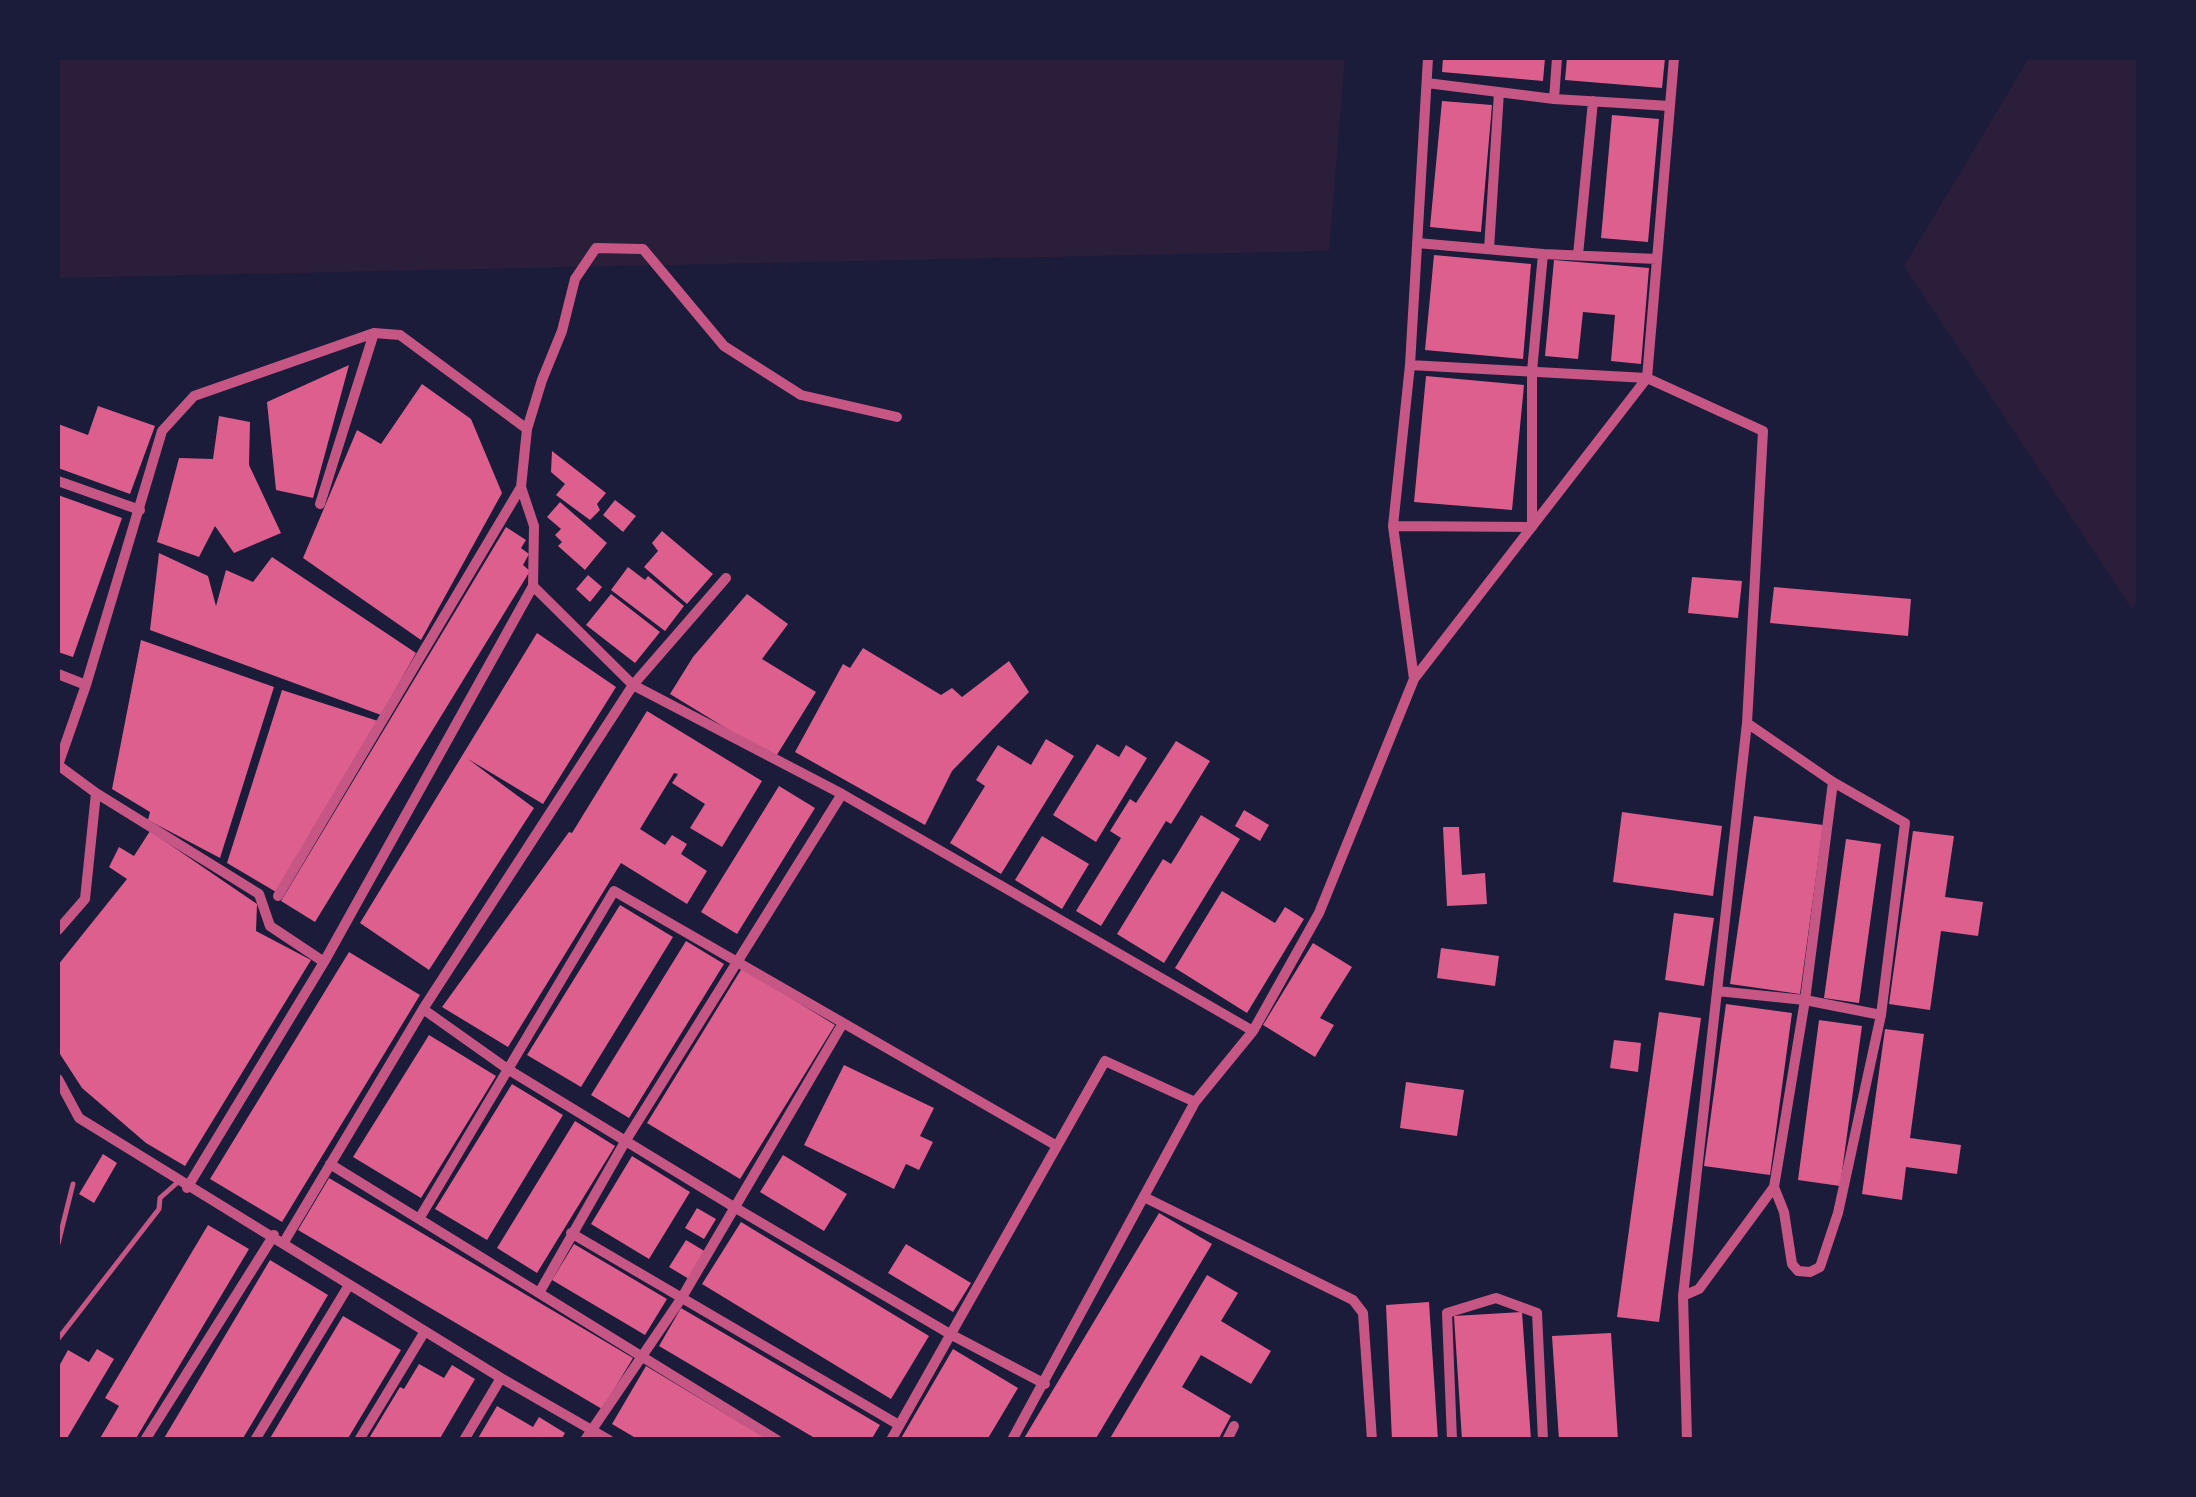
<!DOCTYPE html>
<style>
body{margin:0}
#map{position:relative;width:2196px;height:1497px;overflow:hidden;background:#1b1b3a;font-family:"Exo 2",sans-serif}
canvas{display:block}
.frame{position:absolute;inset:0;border:60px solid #1b1b3a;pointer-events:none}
</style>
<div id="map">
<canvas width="2196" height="1497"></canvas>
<div class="frame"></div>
</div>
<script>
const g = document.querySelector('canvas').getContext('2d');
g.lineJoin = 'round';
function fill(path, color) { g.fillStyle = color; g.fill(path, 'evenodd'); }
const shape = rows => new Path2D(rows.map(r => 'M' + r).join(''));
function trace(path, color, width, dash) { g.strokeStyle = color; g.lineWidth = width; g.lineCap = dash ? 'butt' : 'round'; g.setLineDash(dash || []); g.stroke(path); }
fill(shape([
 [58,58,1345,58,1329,251,58,278],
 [2029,58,2138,58,2138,599,2132,609,1904,266]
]), '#2a1e3b');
fill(shape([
 [1443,58,1545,58,1543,81,1442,72],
 [1567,58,1665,58,1662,88,1565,80],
 [1442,101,1492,105,1481,232,1430,227],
 [1612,115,1659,119,1648,242,1601,238],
 [1434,255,1531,264,1523,359,1425,350],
 [1554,260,1649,268,1641,364,1611,361,1615,315,1583,312,1578,359,1545,356],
 [349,365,313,498,276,490,267,402],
 [1426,376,1524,385,1512,510,1414,502],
 [422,384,471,419,502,493,421,640,303,558,357,430,381,444],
 [98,406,155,426,130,494,58,468,58,424,88,435],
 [219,416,250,422,249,465,281,533,234,553,215,526,199,557,157,542,179,458,213,459],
 [552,451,606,493,597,504,600,510,590,520,556,495,565,484,551,472],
 [58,495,122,518,73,657,58,652],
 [615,500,636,516,623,532,603,515],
 [560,502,607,543,585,570,558,546,562,542,555,535,561,529,547,517],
 [506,527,526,540,521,548,529,554,523,565,530,571,315,922,281,901],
 [662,531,713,574,687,604,644,567,658,551,652,543],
 [159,553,208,576,216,606,226,570,253,582,272,557,416,653,381,715,150,630],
 [628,567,645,580,648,576,684,606,665,631,611,590],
 [588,575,602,587,590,602,576,589],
 [1692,577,1742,581,1738,618,1688,613],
 [1774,587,1911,599,1908,636,1770,623],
 [611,594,660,632,635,663,586,625],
 [747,594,788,624,762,659,816,692,775,758,670,694,693,657],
 [537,633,616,687,543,804,468,759,534,808,429,970,360,923],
 [141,640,274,687,220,858,148,820,150,812,112,789],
 [863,648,941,695,952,688,962,697,1009,661,1029,692,952,771,925,825,795,752,843,664,850,668],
 [282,690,378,721,276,892,227,863],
 [647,711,762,781,722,847,690,828,705,804,672,783,678,774,674,773,640,829,665,845,672,835,687,844,681,854,707,871,687,904,621,863,508,1047,442,1007,569,832,572,833],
 [1046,739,1074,756,1001,874,950,843,985,786,976,780,998,745,1031,765],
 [1176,741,1210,761,1171,824,1166,821,1101,926,1076,911,1121,838,1110,831,1130,799,1136,803],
 [1097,744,1119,757,1126,745,1147,758,1096,842,1053,815],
 [779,786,815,808,737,934,701,912],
 [1244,810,1269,825,1260,841,1235,826],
 [1622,812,1722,826,1713,896,1613,882],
 [1201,815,1240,839,1164,963,1117,934,1163,859,1171,864],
 [1754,816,1823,825,1800,994,1730,984],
 [1443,827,1459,827,1462,875,1485,873,1487,904,1447,906],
 [150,831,257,904,256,931,311,960,185,1166,146,1143,82,1088,58,1051,58,965,127,879,109,867,119,847,134,856],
 [1913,831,1954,836,1945,897,1983,902,1978,936,1941,931,1930,1010,1889,1004],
 [1042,836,1089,864,1062,909,1015,880],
 [1846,839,1881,844,1859,1003,1824,998],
 [1222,891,1275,923,1285,907,1304,919,1247,1013,1175,968],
 [620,905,673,937,581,1087,527,1055],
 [1674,913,1714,918,1704,986,1665,980],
 [686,941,724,964,629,1118,591,1095],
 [1313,943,1352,967,1320,1018,1334,1025,1315,1057,1263,1025],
 [1441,948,1499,956,1495,986,1437,978],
 [349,952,420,995,282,1222,210,1179],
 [742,968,835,1025,740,1179,647,1123],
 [1726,1004,1792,1013,1770,1175,1704,1166],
 [1659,1012,1701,1018,1659,1322,1617,1317],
 [1819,1020,1862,1026,1840,1186,1798,1180],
 [1885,1029,1924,1034,1910,1138,1961,1145,1957,1174,1906,1167,1902,1200,1862,1194],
 [429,1035,496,1076,421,1198,353,1157],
 [1614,1040,1641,1043,1638,1072,1610,1068],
 [844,1065,934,1108,920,1136,933,1142,919,1170,906,1164,894,1189,804,1145],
 [1406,1082,1464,1090,1457,1136,1400,1128],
 [512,1084,563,1115,487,1240,435,1209],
 [575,1121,615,1146,537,1273,497,1248],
 [103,1154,117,1163,94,1203,79,1194],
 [783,1155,847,1194,824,1231,760,1192],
 [632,1156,690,1192,649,1259,591,1224],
 [329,1178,633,1358,602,1409,298,1230],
 [697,1208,716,1219,704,1239,685,1228],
 [1159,1213,1212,1244,1095,1440,1023,1440],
 [741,1222,929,1336,891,1399,702,1284],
 [208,1225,249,1249,135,1440,99,1440,119,1406,105,1398],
 [686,1240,706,1252,689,1279,669,1267],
 [574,1244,667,1299,645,1335,552,1280],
 [906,1244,971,1283,953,1312,888,1273],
 [270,1260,328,1295,242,1440,163,1440],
 [1207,1275,1238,1293,1221,1321,1271,1351,1251,1384,1201,1355,1182,1387,1231,1416,1218,1440,1109,1440],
 [1429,1302,1438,1440,1392,1440,1386,1305],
 [681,1308,880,1425,871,1440,818,1440,659,1346],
 [1522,1312,1531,1440,1462,1440,1454,1316],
 [343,1316,401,1350,347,1440,269,1440],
 [1611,1333,1618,1440,1559,1440,1552,1336],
 [97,1349,114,1359,66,1440,58,1440,58,1368,68,1350,89,1362],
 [953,1349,1018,1388,987,1440,900,1440],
 [419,1364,444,1378,452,1365,475,1379,439,1440,368,1440,400,1387,404,1389],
 [646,1366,769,1440,639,1440,612,1424],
 [497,1406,533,1427,539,1417,565,1433,561,1440,477,1440]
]), '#dd5f8e');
trace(shape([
 [58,1244,73,1184],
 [58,1339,159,1209,160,1198,178,1182]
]), '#c65784', 5);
trace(shape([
 [1427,83,1554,99,1670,106],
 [1554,99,1557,58],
 [1489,249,1499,92],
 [1543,254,1657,259],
 [1578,255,1593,101],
 [1410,365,1647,378,1763,431,1747,723,1717,991],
 [527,429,542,380,562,331,575,279,596,248,643,249,724,346,801,395,897,417],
 [58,481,140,510],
 [320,504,374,333],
 [1393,526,1532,527,1532,371,1543,254,1417,243],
 [58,674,86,685],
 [1414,679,1393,526,1410,365,1428,58],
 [1747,723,1833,782,1905,823,1881,1015,1838,1213,1820,1267,1810,1272,1798,1271,1792,1264,1784,1212,1774,1187],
 [278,896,521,487],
 [58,930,85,899,96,793],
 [324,962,270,926,259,894,96,793,58,765,86,685,162,431,194,396,374,333,400,335,527,429,521,487,534,526,533,586,633,685,842,794,1253,1031],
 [423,1009,509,1070,734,1207,950,1334,1045,1384],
 [58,1079,79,1118,501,1378,609,1440],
 [330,1164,777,1440],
 [187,1188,324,962,533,586],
 [1144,1197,1353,1300,1363,1313,1372,1440],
 [419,1219,614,891,1057,1146],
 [571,1233,899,1425],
 [284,1242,423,1009,633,685,726,578],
 [539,1293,626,1140,842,794],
 [1683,1296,1717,991,1805,1000,1881,1015],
 [145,1440,274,1235],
 [255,1440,349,1285],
 [359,1440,425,1331],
 [464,1440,501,1378],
 [585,1440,681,1299,843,1023],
 [891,1440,1105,1061,1195,1102],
 [1012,1440,1195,1102,1253,1031,1319,913,1414,679,1647,378,1674,58],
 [1227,1440,1234,1426],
 [1452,1440,1447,1313,1496,1298,1537,1313,1543,1440],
 [1687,1440,1683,1296,1699,1289,1774,1187,1805,1000,1833,782]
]), '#c65784', 10);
</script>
